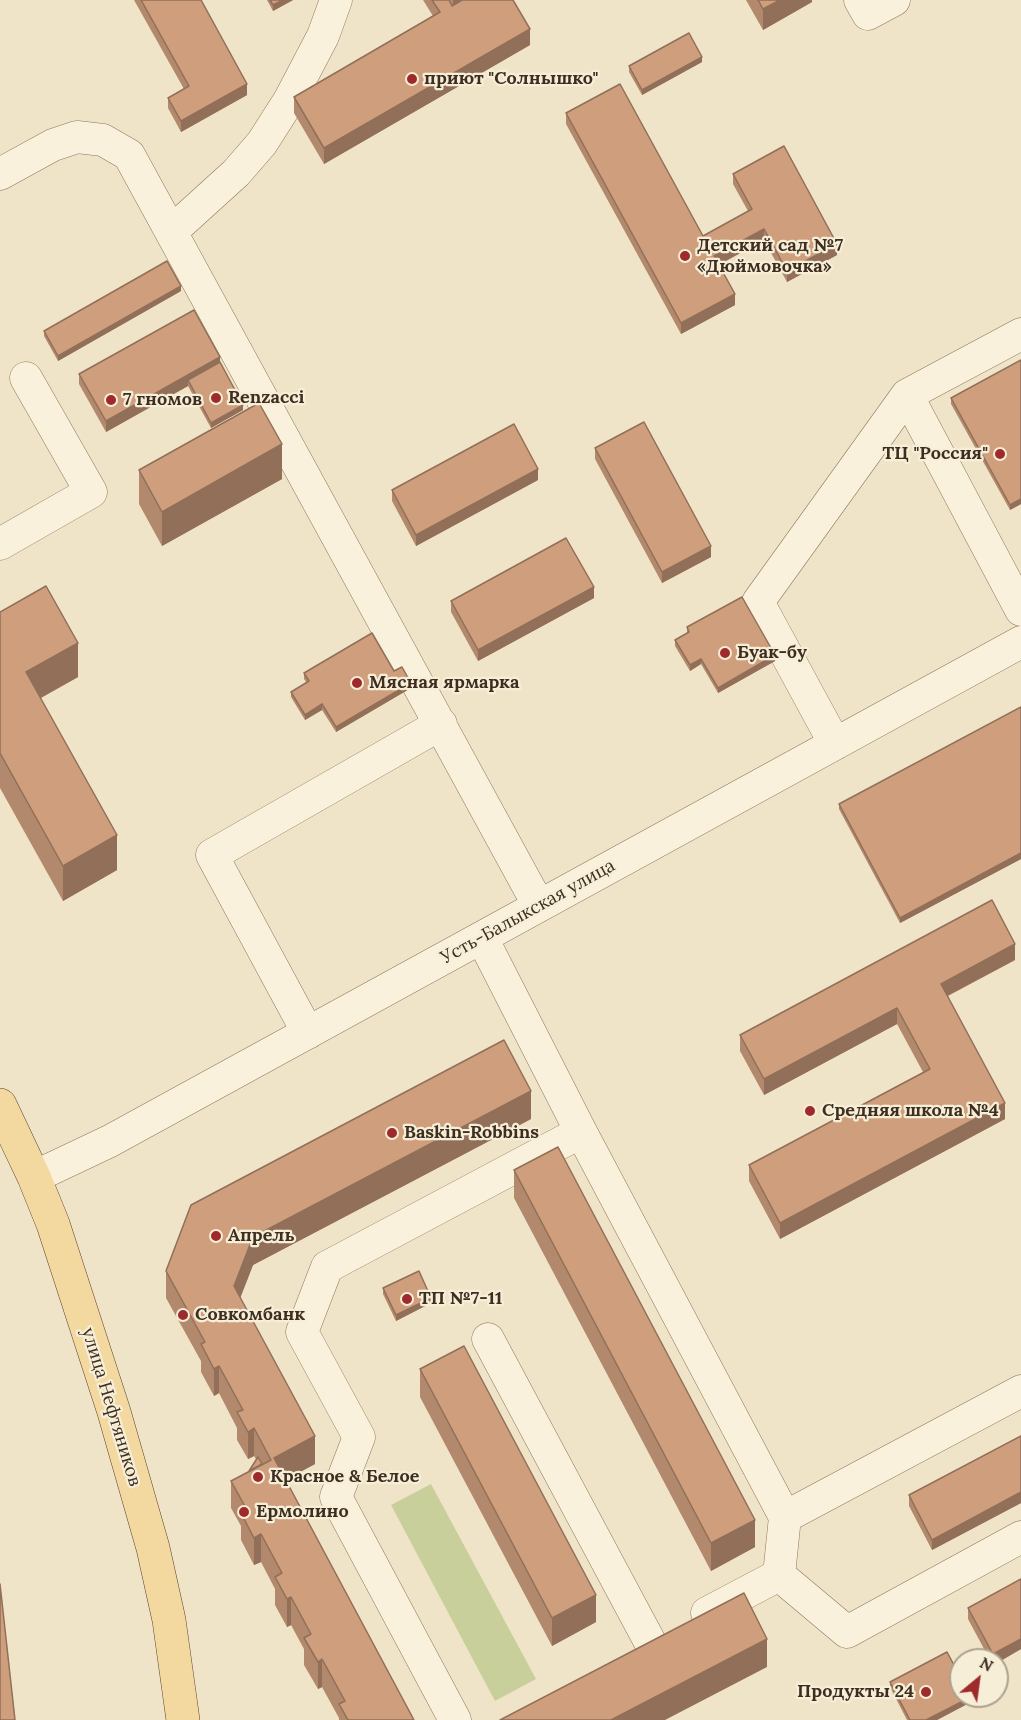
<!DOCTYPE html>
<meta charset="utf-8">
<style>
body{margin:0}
#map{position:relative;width:1021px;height:1720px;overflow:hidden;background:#f0e4c8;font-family:Lora,serif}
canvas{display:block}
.north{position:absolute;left:949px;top:1648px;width:60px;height:60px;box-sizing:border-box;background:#f7eed8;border:2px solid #ada18e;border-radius:50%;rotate:29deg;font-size:16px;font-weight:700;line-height:24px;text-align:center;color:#3d2e20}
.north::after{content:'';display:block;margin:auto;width:21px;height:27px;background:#9e2a2b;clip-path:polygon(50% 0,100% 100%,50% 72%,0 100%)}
</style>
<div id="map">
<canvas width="1021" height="1720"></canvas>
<div class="north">N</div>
</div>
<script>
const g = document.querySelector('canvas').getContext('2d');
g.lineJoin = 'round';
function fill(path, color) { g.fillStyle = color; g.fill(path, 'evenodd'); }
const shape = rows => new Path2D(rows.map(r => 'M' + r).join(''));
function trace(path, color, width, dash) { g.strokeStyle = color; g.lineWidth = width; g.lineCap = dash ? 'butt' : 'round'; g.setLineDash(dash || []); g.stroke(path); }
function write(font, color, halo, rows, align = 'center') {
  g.font = font + ' Lora,serif'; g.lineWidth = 4.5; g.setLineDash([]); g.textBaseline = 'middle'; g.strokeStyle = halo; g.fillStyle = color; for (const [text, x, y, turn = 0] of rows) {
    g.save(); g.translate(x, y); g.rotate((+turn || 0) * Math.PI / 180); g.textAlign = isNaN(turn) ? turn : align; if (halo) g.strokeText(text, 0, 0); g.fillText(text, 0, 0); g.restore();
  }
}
fill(shape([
 [431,1484,536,1679,495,1701,391,1505]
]), '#c9cf9b');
const minor = shape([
 [860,0,868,14,894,0],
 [0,174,53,145,77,137,103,140,129,155,539,906],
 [171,232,236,173,262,143,290,99,323,36,336,0],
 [1021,334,907,395,1021,610],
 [0,544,91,492,26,378],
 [835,744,758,602,907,395],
 [482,938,581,1132,785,1517,779,1575,707,1613],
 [308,1033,212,855,441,724],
 [34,1177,110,1141,1021,642],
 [488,1339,650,1642],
 [785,1517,1021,1391],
 [779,1575,847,1632,1021,1537],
 [455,1720,336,1497,359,1437,302,1332,327,1267,581,1132]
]);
const major = shape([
 [0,1105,34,1177,53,1224,114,1412,153,1548,169,1620,183,1720]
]);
trace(minor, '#8d765c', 33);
trace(major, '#5b4430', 34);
trace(minor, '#faf1dc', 32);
trace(major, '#f3d9a0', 33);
fill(shape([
 [134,0,201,0,247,95,181,132,168,108,168,98,184,89],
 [267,0,293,0,273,11],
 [423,0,513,0,530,45,324,164,294,113,294,97,433,16],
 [746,0,812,0,812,2,763,30],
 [702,62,642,95,629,72,629,66],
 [566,113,703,236,748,211,733,184,733,174,837,255,787,282,764,240,719,265,735,305,681,334,566,124],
 [181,291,58,361,44,336,44,331],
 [1021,360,1021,504,1010,510,951,404,951,398],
 [220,362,243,410,211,428,188,386,106,432,79,384,79,374],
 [595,448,711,557,662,583,595,459],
 [139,470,282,479,162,546,139,504],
 [538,480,416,546,392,501,392,490],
 [594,598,478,661,451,612,451,601],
 [0,612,78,677,41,698,117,870,63,901,0,788],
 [687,627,775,661,718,693,701,664,690,671,675,646,675,640,687,633],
 [394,671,411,688,336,732,322,710,305,720,291,697,291,692,307,683,304,679,304,673],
 [1021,707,1021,859,900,923,839,809,839,804],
 [1015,960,948,996,1005,1119,780,1239,749,1181,749,1165,923,1072,897,1024,764,1095,740,1051,740,1035],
 [531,1119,253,1265,240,1298,315,1464,285,1480,414,1720,339,1720,339,1718,322,1687,318,1689,304,1665,304,1649,291,1625,287,1627,275,1605,275,1589,261,1562,254,1565,241,1540,241,1526,231,1508,231,1481,249,1471,256,1459,254,1456,248,1459,237,1440,237,1428,219,1393,214,1396,201,1372,201,1361,166,1298,166,1271],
 [514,1170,755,1547,711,1571,514,1198],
 [383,1288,431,1303,396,1321,383,1294],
 [420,1369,596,1622,552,1646,420,1397],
 [1021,1436,1021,1503,932,1550,909,1506,909,1495],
 [1021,1579,1021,1649,997,1663,997,1660,990,1660,968,1619,968,1608],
 [890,1682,971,1702,937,1720,907,1720,890,1687]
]), '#b2896c');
fill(shape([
 [283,0,293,0,273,11,273,5],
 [453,0,472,0,453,11],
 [780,0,812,0,812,2,763,30,763,9],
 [530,29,530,45,324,164,324,148],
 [702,57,702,62,642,95,642,90],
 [247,84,247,95,181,132,181,121],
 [764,229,764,240,714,267,714,256],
 [837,244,837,255,787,282,787,271],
 [181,286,181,291,58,361,58,356],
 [735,294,735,305,681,334,681,323],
 [220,357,220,368,188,380,188,386,106,432,106,421],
 [243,405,243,410,211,428,211,423],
 [282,444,282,479,162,546,162,512],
 [538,469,538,480,416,546,416,535],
 [1021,499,1021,504,1010,510,1010,505],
 [711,546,711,557,662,583,662,572],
 [594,587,594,598,478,661,478,650],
 [78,643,78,677,26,706,26,672],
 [775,655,775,661,718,693,718,688],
 [701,659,701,664,690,671,690,665],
 [411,683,411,688,336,732,336,727],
 [322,704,322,710,305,720,305,715],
 [117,835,117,870,63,901,63,866],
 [1021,853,1021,859,900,923,900,918],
 [1015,944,1015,960,941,999,941,984],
 [897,1008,897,1024,764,1095,764,1079],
 [531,1091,531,1119,253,1265,234,1314,234,1286,253,1237],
 [1005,1103,1005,1119,780,1239,780,1223],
 [431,1298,431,1303,396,1321,396,1315],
 [219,1366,219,1393,214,1396,214,1369],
 [254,1428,254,1456,248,1459,248,1432],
 [315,1436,315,1464,274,1486,274,1458],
 [1021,1492,1021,1503,932,1550,932,1540],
 [755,1520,755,1547,711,1571,711,1543],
 [261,1534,261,1562,254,1565,254,1538],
 [596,1595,596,1622,552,1646,552,1618],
 [291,1597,291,1625,287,1627,287,1599],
 [767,1639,767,1667,665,1720,611,1720],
 [1021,1639,1021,1649,997,1663,997,1660,993,1660,993,1654],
 [322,1659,322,1687,318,1689,318,1662],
 [971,1697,971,1702,937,1720,926,1720]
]), '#916f58');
const building = shape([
 [141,0,201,0,247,84,181,121,168,98,189,86,141,0],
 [270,0,283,0,273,5,270,0],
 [432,0,449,0,452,6,462,0,513,0,530,29,324,148,294,97,440,12,432,0],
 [758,0,780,0,763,9,758,0],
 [689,33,702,57,642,90,629,66,689,33],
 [620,84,703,236,752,209,733,174,784,146,837,244,787,271,764,229,714,256,735,294,681,323,566,113,620,84],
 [167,261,181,286,58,356,44,331,167,261],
 [194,310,220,357,106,421,79,374,194,310],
 [1021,360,1021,499,1010,505,951,398,1021,360],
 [220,362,243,405,211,423,188,380,220,362],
 [259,403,282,444,162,512,139,470,259,403],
 [644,422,711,546,662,572,595,448,644,422],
 [514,424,538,469,416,535,392,490,514,424],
 [566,538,594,587,478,650,451,601,566,538],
 [46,586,78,643,26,672,117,835,63,866,0,753,0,612,46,586],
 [742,597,775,655,718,688,701,659,690,665,675,640,689,632,687,627,742,597],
 [372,633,394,671,402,667,411,683,336,727,322,704,305,715,291,692,309,681,304,673,372,633],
 [1021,707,1021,853,900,918,839,804,1021,707],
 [992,900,1015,944,941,984,1005,1103,780,1223,749,1165,930,1069,897,1008,764,1079,740,1035,992,900],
 [504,1040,531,1091,253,1237,234,1286,315,1436,274,1458,414,1720,348,1720,339,1704,345,1701,322,1659,318,1662,304,1638,311,1634,291,1597,287,1599,275,1577,282,1573,261,1534,254,1538,241,1513,247,1510,231,1481,271,1460,254,1428,248,1432,237,1412,243,1410,219,1366,214,1369,201,1344,205,1342,166,1271,191,1205,504,1040],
 [558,1147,755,1520,711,1543,514,1170,558,1147],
 [419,1271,431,1298,396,1315,383,1288,419,1271],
 [464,1346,596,1595,552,1618,420,1369,464,1346],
 [1021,1436,1021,1492,932,1540,909,1495,1021,1436],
 [258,1457,262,1464,249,1471,258,1457],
 [1021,1579,1021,1639,993,1654,968,1608,1021,1579],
 [0,1584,15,1720,0,1720,0,1584],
 [744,1593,767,1639,611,1720,500,1720,744,1593],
 [947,1652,961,1678,961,1696,971,1697,926,1720,910,1720,890,1682,947,1652]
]);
fill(building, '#cf9f7d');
trace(building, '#916f58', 1.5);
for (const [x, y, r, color] of [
 [412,79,6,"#9e2a2b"],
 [685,256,6,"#9e2a2b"],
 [216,398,6,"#9e2a2b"],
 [111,400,6,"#9e2a2b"],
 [1000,454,6,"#9e2a2b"],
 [725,653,6,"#9e2a2b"],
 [357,683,6,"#9e2a2b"],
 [810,1111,6,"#9e2a2b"],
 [392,1133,6,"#9e2a2b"],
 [216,1236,6,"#9e2a2b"],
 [407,1299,6,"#9e2a2b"],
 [183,1315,6,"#9e2a2b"],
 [258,1477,6,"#9e2a2b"],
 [244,1512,6,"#9e2a2b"],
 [926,1692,6,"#9e2a2b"]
]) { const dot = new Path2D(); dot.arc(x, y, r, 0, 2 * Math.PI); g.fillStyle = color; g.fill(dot); trace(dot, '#f7eed8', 2); }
write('bold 18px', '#3d2e20', '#f7eed8', [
 ["приют \"Солнышко\"",424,79],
 ["Детский сад №7",697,246],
 ["«Дюймовочка»",697,267],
 ["Renzacci",228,398],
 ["7 гномов",123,400],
 ["ТЦ \"Россия\"",988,454,"right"],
 ["Буак-бу",737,653],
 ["Мясная ярмарка",369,683],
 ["Средняя школа №4",822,1111],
 ["Baskin-Robbins",404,1133],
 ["Апрель",228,1236],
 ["ТП №7-11",419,1299],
 ["Совкомбанк",195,1315],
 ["Красное & Белое",270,1477],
 ["Ермолино",256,1512],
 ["Продукты 24",914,1692,"right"]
], 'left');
write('18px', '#3d2e20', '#f7eed8', [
 ["Усть-Балыкская улица",528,912,-29],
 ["улица Нефтяников",111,1407,73]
]);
</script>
